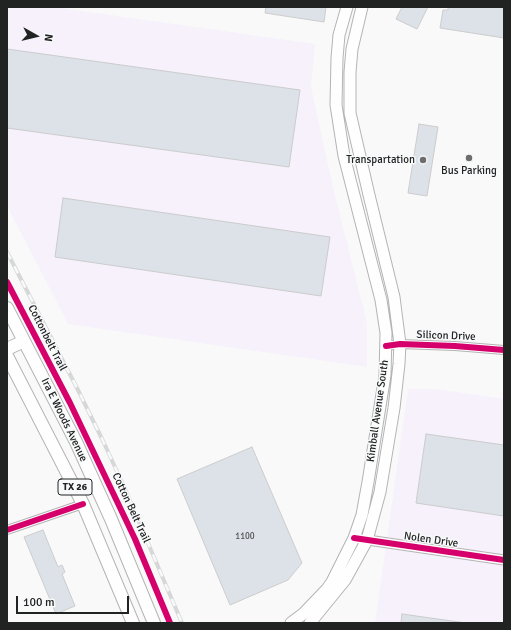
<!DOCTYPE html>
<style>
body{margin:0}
#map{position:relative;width:511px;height:630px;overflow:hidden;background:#f9f9f9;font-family:Signika,sans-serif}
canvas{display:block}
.frame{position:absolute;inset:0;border:8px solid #212222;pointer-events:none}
.north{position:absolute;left:16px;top:16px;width:40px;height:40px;-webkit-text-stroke:3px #f8f9fa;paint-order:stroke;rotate:98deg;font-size:11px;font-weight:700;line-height:16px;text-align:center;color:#212222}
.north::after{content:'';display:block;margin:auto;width:14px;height:18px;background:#212222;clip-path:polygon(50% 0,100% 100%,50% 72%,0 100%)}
.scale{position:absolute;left:16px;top:596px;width:113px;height:18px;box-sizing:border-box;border:2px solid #212222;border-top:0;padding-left:5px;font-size:12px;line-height:14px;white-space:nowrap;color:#212222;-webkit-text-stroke:3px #f8f9fa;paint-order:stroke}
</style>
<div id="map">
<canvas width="511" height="630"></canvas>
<div class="frame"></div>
<div class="north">N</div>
<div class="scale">100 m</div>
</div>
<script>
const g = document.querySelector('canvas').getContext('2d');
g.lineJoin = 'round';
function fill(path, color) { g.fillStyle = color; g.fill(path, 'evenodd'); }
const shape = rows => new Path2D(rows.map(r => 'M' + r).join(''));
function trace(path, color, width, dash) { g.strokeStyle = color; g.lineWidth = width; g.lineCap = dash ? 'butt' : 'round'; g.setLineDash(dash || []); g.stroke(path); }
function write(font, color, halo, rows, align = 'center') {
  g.font = font + ' Signika,sans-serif'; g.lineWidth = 3; g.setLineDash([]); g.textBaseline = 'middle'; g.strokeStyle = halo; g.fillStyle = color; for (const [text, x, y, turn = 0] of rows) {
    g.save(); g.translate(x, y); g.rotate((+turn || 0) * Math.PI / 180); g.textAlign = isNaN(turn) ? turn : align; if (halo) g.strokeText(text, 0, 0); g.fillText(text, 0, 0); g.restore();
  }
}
fill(shape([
 [7,7,54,7,315,44,311,87,332,183,367,323,367,367,68,324,7,206],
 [408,389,436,389,504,399,504,623,375,623]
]), '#f6f1fb');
const building = shape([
 [266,7,326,7,324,22,265,13,266,7],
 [402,7,428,7,417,29,396,19,402,7],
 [448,7,504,7,504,38,440,28,443,10,448,10,448,7],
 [7,49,300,90,289,167,7,128,7,49],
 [419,124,438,127,427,196,408,193,419,124],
 [63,198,330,237,321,296,55,257,63,198],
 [426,434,504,445,504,516,416,503,426,434],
 [252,447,302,563,288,580,230,605,177,479,252,447],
 [43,530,58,567,62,565,65,572,62,574,75,606,56,614,24,537,43,530],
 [402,614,466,623,401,623,402,614]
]);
fill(building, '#dce2e8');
trace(building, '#cccccd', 1);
const minor = shape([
 [386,346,400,344,455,346,504,350],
 [7,530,83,504]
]);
const tertiary = shape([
 [354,538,504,560]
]);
const secondary = shape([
 [291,623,303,614,327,589,332,582,354,538,362,515,368,482,385,375,386,333,381,300,344,156,336,105,337,58,339,35,347,7],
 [310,623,345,580,367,540,380,492,394,408,399,364,400,344,394,297,369,195,350,113,350,72,352,49,362,7]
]);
const primary = shape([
 [7,308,76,442,111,519,154,623],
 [7,349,24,341],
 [7,356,83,504,133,623]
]);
trace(minor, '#b4b4b5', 10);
trace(tertiary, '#b4b4b5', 11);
trace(secondary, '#b4b4b5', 13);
trace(primary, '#b4b4b5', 14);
trace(minor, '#fefefe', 8);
trace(tertiary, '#fefefe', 9);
trace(secondary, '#fefefe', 11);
trace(primary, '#fefefe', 12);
const rail = shape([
 [7,252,78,390,104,443,125,489,182,623]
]);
trace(rail, '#d6d7d7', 4);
trace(rail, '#f8f9fa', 2.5, [8]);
trace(shape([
 [7,282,70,403,135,539,170,623],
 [386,346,400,344,455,346,504,350],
 [7,530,83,504],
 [354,538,504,560]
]), '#d6006c', 6);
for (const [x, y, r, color] of [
 [469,158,4,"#6d6d6d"],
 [423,160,4,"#6d6d6d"]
]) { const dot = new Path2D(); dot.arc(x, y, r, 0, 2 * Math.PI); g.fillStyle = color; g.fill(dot); trace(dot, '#f8f9fa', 1.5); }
write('9px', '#525456', null, [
 ["1100",245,537]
]);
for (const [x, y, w] of [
 [75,487,34]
]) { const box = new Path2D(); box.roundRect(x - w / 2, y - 8, w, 16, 3); g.fillStyle = '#f8f9fa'; g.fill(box); trace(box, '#212222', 1); }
write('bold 10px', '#212222', null, [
 ["TX 26",75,487]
]);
write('11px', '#212222', '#f8f9fa', [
 ["Transpartation",415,160],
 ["Bus Parking",469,171,"center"]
], 'right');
write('11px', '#212222', '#f8f9fa', [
 ["Silicon Drive",446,336,2],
 ["Cottonbelt Trail",47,338,63],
 ["Kimball Avenue South",378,411,-82],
 ["Ira E Woods Avenue",64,420,64],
 ["Cotton Belt Trail",131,508,65],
 ["Nolen Drive",431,540,8]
]);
</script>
